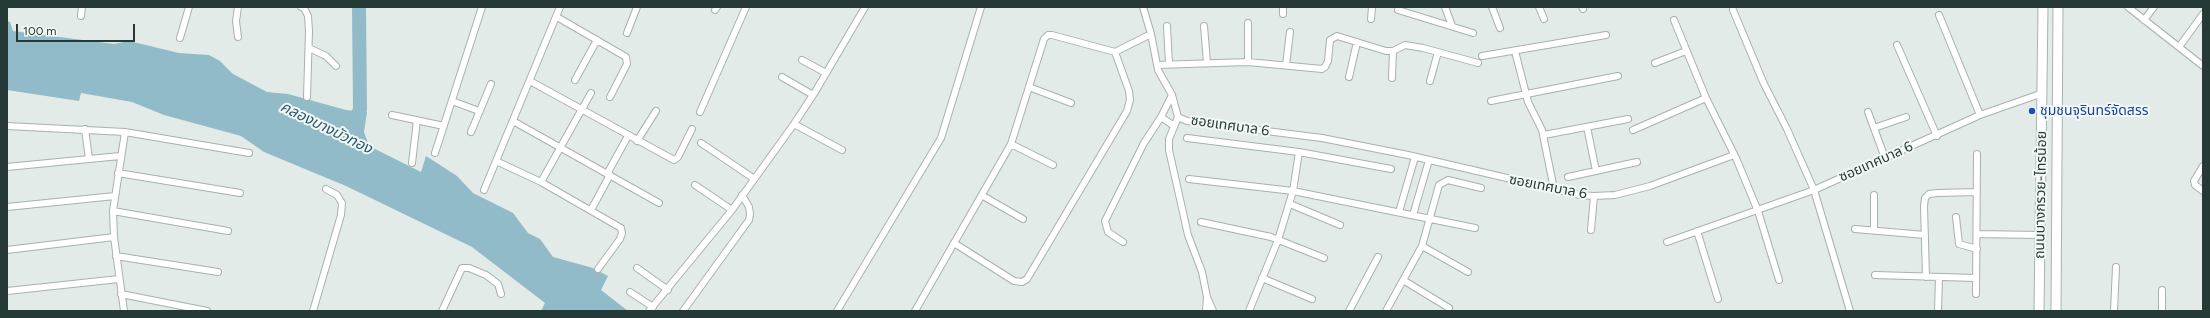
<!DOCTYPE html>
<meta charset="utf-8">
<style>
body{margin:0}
#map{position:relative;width:2210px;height:318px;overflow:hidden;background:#e3ebe8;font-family:Figtree,sans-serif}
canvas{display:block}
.frame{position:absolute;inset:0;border:8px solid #253a36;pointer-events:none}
.scale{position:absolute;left:16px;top:24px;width:119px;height:18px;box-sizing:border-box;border:2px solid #253a36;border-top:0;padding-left:5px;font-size:12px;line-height:14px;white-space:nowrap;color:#253a36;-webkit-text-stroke:3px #f3f8f6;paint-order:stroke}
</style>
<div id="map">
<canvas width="2210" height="318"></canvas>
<div class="frame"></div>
<div class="scale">100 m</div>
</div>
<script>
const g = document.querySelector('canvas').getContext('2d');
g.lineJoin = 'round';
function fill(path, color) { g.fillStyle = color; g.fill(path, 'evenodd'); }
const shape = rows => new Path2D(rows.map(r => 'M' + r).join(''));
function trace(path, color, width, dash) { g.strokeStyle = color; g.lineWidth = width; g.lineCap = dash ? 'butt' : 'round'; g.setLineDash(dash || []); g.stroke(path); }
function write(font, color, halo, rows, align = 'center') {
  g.font = font + ' Figtree,"Noto Sans Thai",sans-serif'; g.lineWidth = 4; g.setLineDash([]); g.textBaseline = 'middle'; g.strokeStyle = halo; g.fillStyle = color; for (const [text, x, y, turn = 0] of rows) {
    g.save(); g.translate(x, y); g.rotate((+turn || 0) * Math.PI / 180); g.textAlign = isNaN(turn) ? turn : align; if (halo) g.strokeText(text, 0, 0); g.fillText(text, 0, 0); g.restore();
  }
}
fill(shape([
 [7,21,10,22,13,31,114,44,129,41,179,53,209,55,220,61,233,74,267,92,288,94,346,110,367,112,364,132,369,146,421,172,426,156,457,176,473,193,513,213,528,233,540,239,553,257,593,268,608,276,601,290,628,311,541,311,545,303,472,247,346,186,264,152,241,136,164,115,132,102,81,93,79,101,7,90]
]), '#91bbc9');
trace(shape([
 [353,129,360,109,359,7]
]), '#91bbc9', 14);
const minor = shape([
 [238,7,236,21,238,37],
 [301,7,304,8,308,16,309,31,307,97],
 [1143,7,1151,34,1158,70,1172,95,1178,117,1187,121,1322,138,1408,155,1580,195,1594,196,1615,195,1650,186,1734,155],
 [1445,7,1452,26],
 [1492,7,1500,28],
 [1539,7,1544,19],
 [1582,7,1583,9],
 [2128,7,2203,66],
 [715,10,717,7],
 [1398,10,1473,33],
 [1733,10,1764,84,1787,129,1814,190,1850,311],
 [1283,14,1283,7],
 [1939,15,1980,115],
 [81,16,82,7],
 [557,17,626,57,627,64,610,97],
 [1371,19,1372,7],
 [1674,20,1706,98,1736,158,1758,211,1779,280],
 [2144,20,2154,7],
 [1167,26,1169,64],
 [1204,26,1207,63],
 [627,33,637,7],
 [180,38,189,7],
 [1897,45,1937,136],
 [2179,47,2203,14],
 [309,48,326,56,336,66],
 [1515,51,1528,102,1542,130,1554,189],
 [1482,56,1606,35],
 [802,60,826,73],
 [1248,62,1248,23],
 [1655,63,1686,51],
 [1157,65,1248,62,1322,69,1325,67,1328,61,1330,40,1337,36,1386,51,1393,51,1405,45,1423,48,1478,63],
 [1286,65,1290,32],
 [782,77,813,95],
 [1349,77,1357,42],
 [1392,78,1393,51],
 [575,80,597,40],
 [530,81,674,160,678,157,692,129],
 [1430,81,1438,52],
 [1029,87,1071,103],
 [452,101,479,111],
 [1491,101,1618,76],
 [700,112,746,7],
 [1868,112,1885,158],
 [392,115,444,126],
 [1161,117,1174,126],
 [1178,117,1169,139,1169,150,1188,235,1202,272,1207,297,1206,311],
 [513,121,659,203],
 [794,124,842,150],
 [7,126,125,132,249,153],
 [1587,127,1596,171],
 [1874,128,1906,117],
 [85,129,89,159],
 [1633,130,1706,98],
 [471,132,491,84],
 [1544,135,1628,119],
 [1187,138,1299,152],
 [637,141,656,111],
 [701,143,753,178],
 [1011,144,1053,165],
 [435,153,482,7],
 [496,161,541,182,621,228,622,233,620,239,598,269],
 [412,163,417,120],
 [2203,166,2194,181,2195,185,2203,191],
 [7,167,120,156],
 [1391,169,1299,152,1293,191,1475,228],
 [118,173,240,193],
 [607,174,628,136],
 [1568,177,1637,162],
 [1189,179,1293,191,1278,240,1249,311],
 [541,182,591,93],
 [695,185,732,210],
 [484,190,560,7],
 [983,196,1023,219],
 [1290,204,1340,225],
 [7,207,115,196],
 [591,210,610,175],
 [113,211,228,231],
 [1399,212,1415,157],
 [1413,215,1429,160],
 [1956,217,1959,244,1977,249],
 [1201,222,1271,237,1324,258],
 [1855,229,1925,235],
 [1591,230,1594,196],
 [1874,230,1874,195],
 [1697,231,1718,299],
 [1977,234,2039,235],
 [1123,242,1108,232,1105,221,1144,143,1161,117,1172,95],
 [1667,242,1814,190,1980,115,2043,93],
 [954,243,1014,281,1022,282,1027,279,1127,111,1130,100,1129,91,1115,52],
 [1422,246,1468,272],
 [7,250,114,237],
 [116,256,218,272],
 [637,268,668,290],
 [1875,275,1976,278],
 [1926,277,1924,206,1925,198,1929,194,1937,193,1977,192],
 [1262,278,1312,299],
 [1403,280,1449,308],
 [7,291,119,279],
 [630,292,653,307],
 [121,294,207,311],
 [1976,294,1977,154],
 [1207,297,1213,311],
 [124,311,114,237,113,211,125,132],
 [313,311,341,215,342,203,337,195,326,189],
 [442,311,462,268,469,268,486,275,498,284,501,294],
 [649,311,732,210,794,124,815,92,865,7],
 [683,311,749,220,750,214,749,207,742,195],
 [837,311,941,138,981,7],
 [915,311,1011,144,1044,39,1048,35,1052,35,1115,52,1151,34],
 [1349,311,1378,257],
 [1386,311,1422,246,1439,185,1448,180,1481,188],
 [1938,311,1939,277],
 [2114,311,2116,267],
 [2162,311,2162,290]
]);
const secondary = shape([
 [2039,311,2043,7],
 [2056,311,2058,7]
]);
trace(minor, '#a6b2af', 8);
trace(secondary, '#a3b5b0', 11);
trace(minor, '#fff', 6);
trace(secondary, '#fff', 9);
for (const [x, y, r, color] of [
 [2032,111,4,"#1a4fb4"]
]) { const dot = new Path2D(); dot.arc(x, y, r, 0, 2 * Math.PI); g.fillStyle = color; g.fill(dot); trace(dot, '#f3f8f6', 1.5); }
write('14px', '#164399', '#f3f8f6', [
 ["ชุมชนจุรินทร์จัดสรร",2040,111]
], 'left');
write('14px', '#253a36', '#f3f8f6', [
 ["ซอยเทศบาล 6",1230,126,8],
 ["ซอยเทศบาล 6",1876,162,-24],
 ["ซอยเทศบาล 6",1548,187,11],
 ["ถนนบางกรวย-ไทรน้อย",2041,195,-89]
]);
write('italic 15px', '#265b6e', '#f3f8f6', [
 ["คลองบางบัวทอง",326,128,26]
]);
</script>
